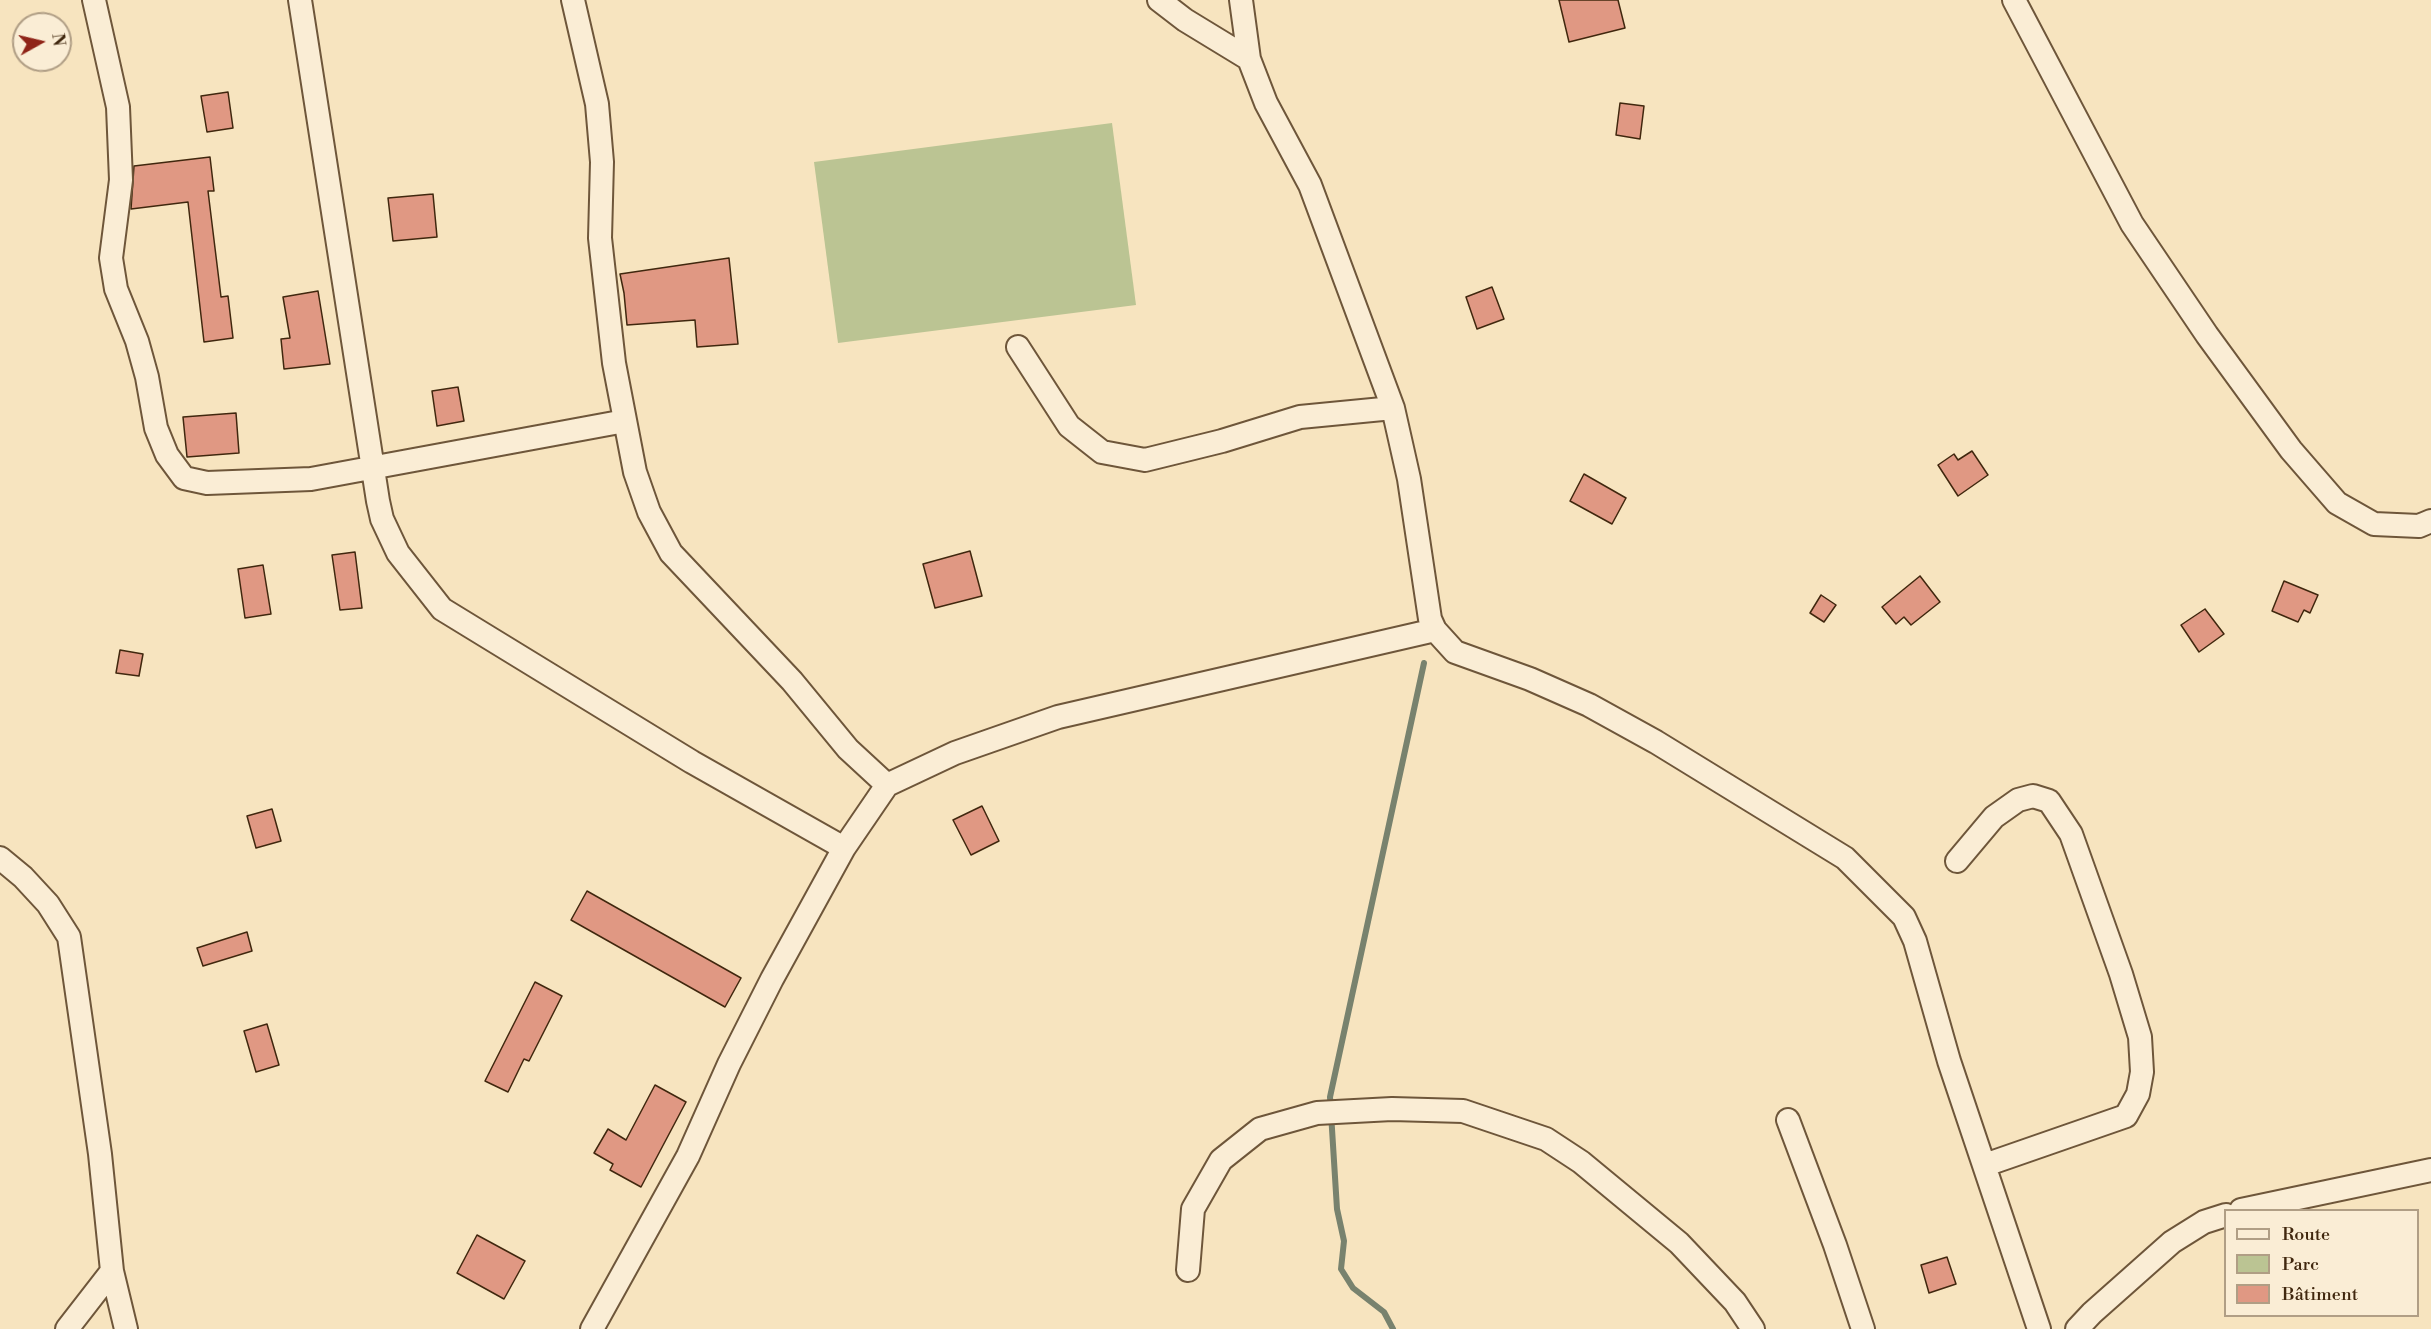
<!DOCTYPE html>
<meta charset="utf-8">
<style>
body{margin:0}
#map{position:relative;width:2431px;height:1329px;overflow:hidden;background:#f7e4bf;font-family:"Libre Bodoni",serif}
canvas{display:block}
.legend{position:absolute;left:2224px;top:1209px;width:195px;height:108px;box-sizing:border-box;background:#faedd5;border:2px solid #b09e85;margin:0;padding:8px 10px;list-style:none;font-size:18px;color:#40270e}
.legend li{display:flex;align-items:center;gap:12px;height:30px}
.legend b{width:30px;border:2px solid #b09e85}
.north{position:absolute;left:12px;top:12px;width:60px;height:60px;box-sizing:border-box;background:#faedd5;border:2px solid #b09e85;border-radius:50%;rotate:82deg;font-size:16px;font-weight:700;line-height:24px;text-align:center;color:#40270e}
.north::after{content:'';display:block;margin:auto;width:21px;height:27px;background:#8f2418;clip-path:polygon(50% 0,100% 100%,50% 72%,0 100%)}
</style>
<div id="map">
<canvas width="2431" height="1329"></canvas>
<ul class="legend">
<li><b style="height:8px;background:#faedd5"></b>Route</li>
<li><b style="height:16px;background:#bbc493"></b>Parc</li>
<li><b style="height:16px;background:#e09883"></b>Bâtiment</li>
</ul>
<div class="north">N</div>
</div>
<script>
const g = document.querySelector('canvas').getContext('2d');
g.lineJoin = 'round';
function fill(path, color) { g.fillStyle = color; g.fill(path, 'evenodd'); }
const shape = rows => new Path2D(rows.map(r => 'M' + r).join(''));
function trace(path, color, width, dash) { g.strokeStyle = color; g.lineWidth = width; g.lineCap = dash ? 'butt' : 'round'; g.setLineDash(dash || []); g.stroke(path); }
fill(shape([
 [1112,123,1136,305,838,343,814,162]
]), '#bbc493');
trace(shape([
 [1393,1329,1384,1312,1353,1288,1341,1269,1344,1241,1337,1209,1330,1097,1424,663]
]), '#78826e', 6);
const building = shape([
 [1559,0,1618,0,1625,28,1569,42,1559,0],
 [228,92,233,128,207,132,201,96,228,92],
 [1620,103,1644,106,1640,139,1616,135,1620,103],
 [210,157,214,191,208,191,221,297,228,296,233,338,204,342,188,202,131,209,134,166,210,157],
 [433,194,437,237,393,241,388,198,433,194],
 [729,258,738,344,697,347,695,320,627,325,624,293,620,274,729,258],
 [1492,287,1504,319,1477,329,1466,297,1492,287],
 [318,291,330,364,284,369,281,339,290,338,283,297,318,291],
 [458,387,464,421,437,426,432,391,458,387],
 [236,413,239,453,187,457,183,417,236,413],
 [1972,451,1988,475,1958,496,1938,465,1954,454,1958,460,1972,451],
 [1584,474,1626,498,1612,524,1570,501,1584,474],
 [970,551,982,596,935,608,923,564,970,551],
 [355,552,362,608,340,610,332,555,355,552],
 [263,565,271,614,245,618,238,569,263,565],
 [1920,576,1940,602,1911,625,1904,617,1896,624,1882,607,1920,576],
 [2284,581,2318,595,2310,613,2304,610,2298,622,2272,611,2284,581],
 [1821,595,1836,605,1824,622,1810,613,1821,595],
 [2205,609,2224,634,2199,652,2181,625,2205,609],
 [120,650,143,654,139,676,116,673,120,650],
 [982,806,999,841,971,855,953,820,982,806],
 [272,809,281,841,256,848,247,816,272,809],
 [587,891,741,978,725,1007,571,920,587,891],
 [247,932,252,951,203,966,197,948,247,932],
 [535,982,562,996,529,1061,524,1059,508,1092,485,1081,535,982],
 [267,1024,279,1065,256,1072,244,1031,267,1024],
 [655,1085,686,1102,641,1187,610,1170,613,1164,594,1153,608,1129,626,1140,655,1085],
 [477,1235,525,1261,504,1299,457,1273,477,1235],
 [1947,1257,1956,1284,1929,1293,1921,1265,1947,1257]
]);
fill(building, '#e09883');
trace(building, '#40270e', 1.5);
const minor = shape([
 [94,0,118,107,121,180,111,258,116,289,137,341,147,377,156,428,167,455,184,478,207,483,311,479,625,421],
 [300,0,378,501,382,519,398,553,442,609,692,762,844,848],
 [573,0,597,104,602,162,600,238,614,363,635,472,649,512,671,553,792,681,848,749,887,785],
 [1159,0,1185,20,1249,59],
 [1241,0,1249,59,1266,103,1310,185,1393,408,1409,479,1430,619,1435,630,1455,652,1530,679,1589,705,1656,742,1845,858,1904,917,1915,941,1949,1061,2039,1329],
 [2014,0,2132,224,2207,335,2291,450,2337,503,2374,524,2419,526,2431,521],
 [1018,347,1069,426,1102,452,1145,460,1222,441,1300,417,1393,408],
 [0,858,23,877,48,904,69,937,100,1154,112,1271,126,1329],
 [1957,861,1994,817,2018,800,2033,796,2049,801,2071,834,2121,974,2140,1037,2142,1072,2138,1094,2126,1116,1985,1165],
 [1788,1120,1835,1245,1863,1329],
 [2241,1210,2431,1170],
 [1188,1270,1193,1209,1221,1160,1260,1129,1317,1113,1392,1109,1463,1111,1546,1139,1581,1162,1679,1243,1735,1302,1753,1329],
 [67,1329,112,1271],
 [592,1329,688,1156,729,1064,772,979,844,848,887,785,955,753,1058,717,1435,630],
 [2077,1329,2092,1313,2172,1242,2204,1222,2226,1215]
]);
trace(minor, '#6e563a', 26);
trace(minor, '#faedd5', 22);
</script>
